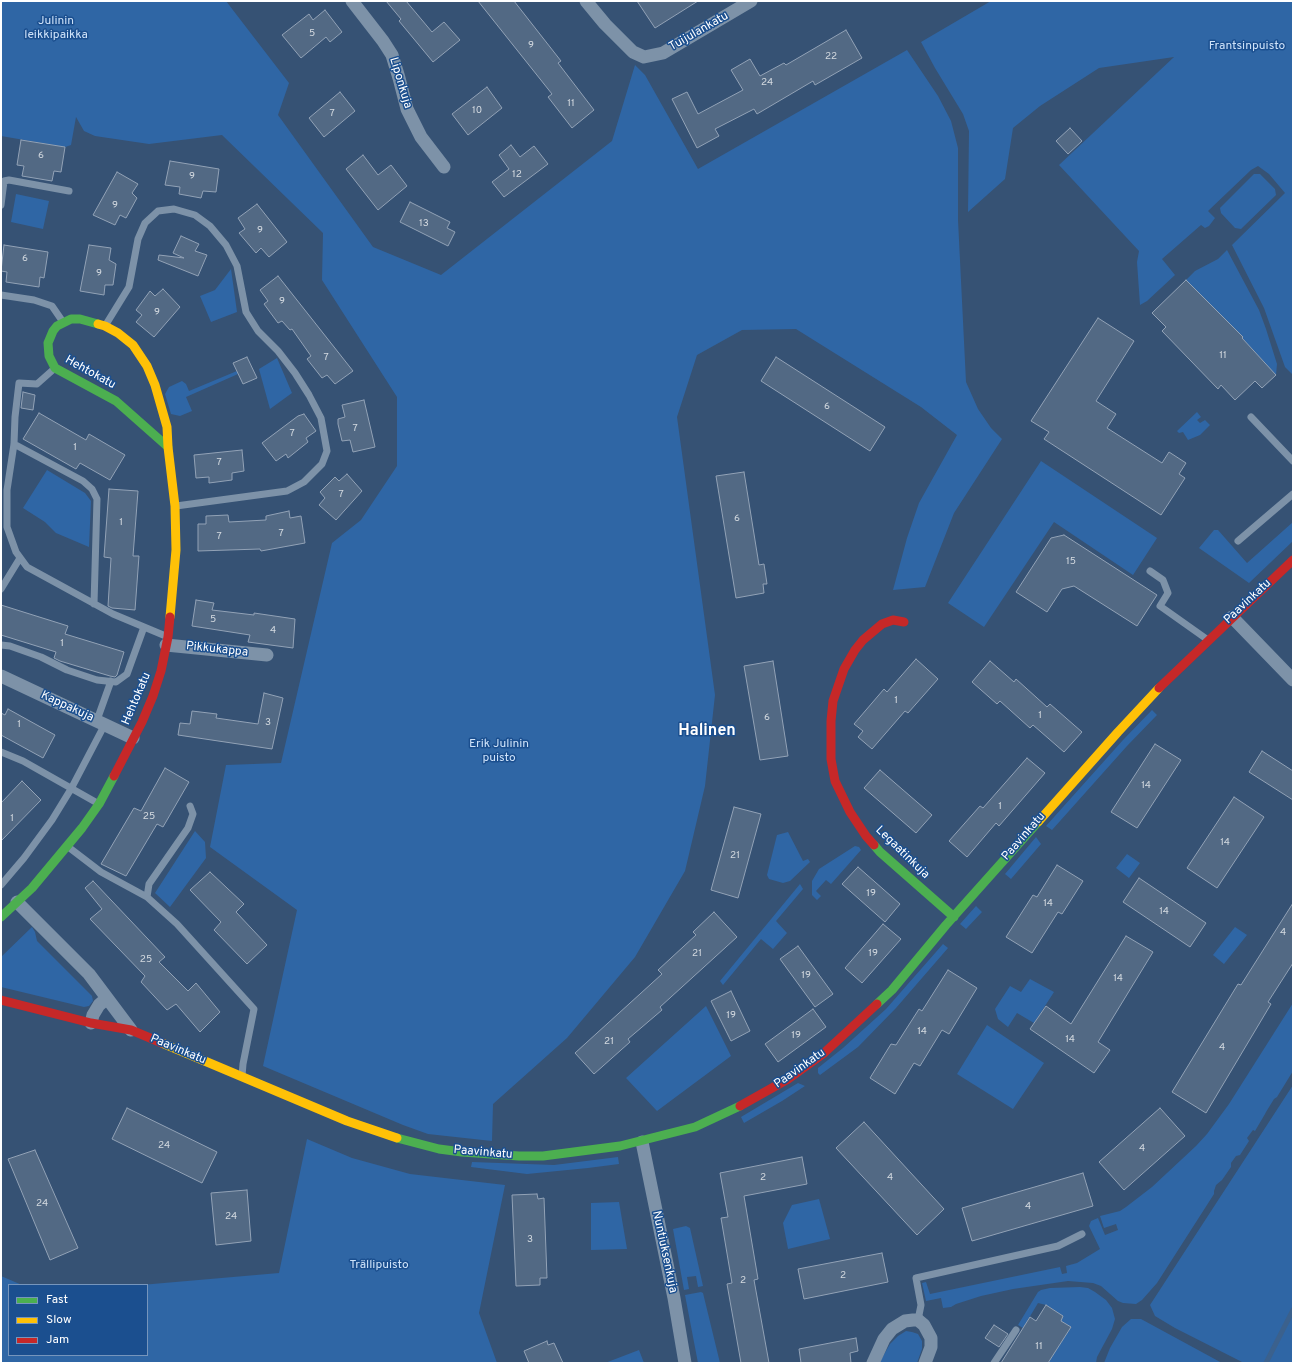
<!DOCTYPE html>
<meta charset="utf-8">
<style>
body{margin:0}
#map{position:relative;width:1294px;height:1364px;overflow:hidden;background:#365274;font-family:Overpass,sans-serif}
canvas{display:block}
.frame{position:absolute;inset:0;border:2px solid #fff;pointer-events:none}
.legend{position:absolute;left:8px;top:1284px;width:140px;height:72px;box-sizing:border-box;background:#1b4f8f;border:1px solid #7695bc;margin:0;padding:5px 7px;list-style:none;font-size:12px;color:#fff}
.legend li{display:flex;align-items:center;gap:8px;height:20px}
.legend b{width:20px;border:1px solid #7695bc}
</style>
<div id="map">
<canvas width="1294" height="1364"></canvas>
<div class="frame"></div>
<ul class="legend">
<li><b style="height:5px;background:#4caf50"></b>Fast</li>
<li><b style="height:5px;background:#ffc107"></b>Slow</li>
<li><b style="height:5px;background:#c62828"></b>Jam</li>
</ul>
</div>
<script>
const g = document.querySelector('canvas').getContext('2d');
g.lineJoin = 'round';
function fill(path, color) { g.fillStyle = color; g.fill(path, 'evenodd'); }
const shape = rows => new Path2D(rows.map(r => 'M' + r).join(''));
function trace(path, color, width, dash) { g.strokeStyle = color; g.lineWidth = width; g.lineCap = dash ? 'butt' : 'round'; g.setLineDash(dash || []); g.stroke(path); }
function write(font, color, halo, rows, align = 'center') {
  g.font = font + ' Overpass,sans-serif'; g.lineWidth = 3; g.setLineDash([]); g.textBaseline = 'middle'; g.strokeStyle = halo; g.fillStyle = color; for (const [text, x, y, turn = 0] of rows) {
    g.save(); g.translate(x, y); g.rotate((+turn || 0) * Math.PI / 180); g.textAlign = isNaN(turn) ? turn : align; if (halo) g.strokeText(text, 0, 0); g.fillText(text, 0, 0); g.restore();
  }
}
fill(shape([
 [1,1,226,1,289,83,278,115,373,247,441,275,612,141,635,65,645,75,698,169,907,50,938,96,951,121,958,148,958,220,966,382,978,409,991,428,1002,439,954,513,925,587,893,590,907,538,919,503,957,435,921,407,796,329,742,330,697,355,677,417,715,695,705,786,685,871,635,957,567,1038,493,1104,492,1141,428,1134,403,1125,263,1066,297,910,210,847,226,765,281,763,332,543,361,520,397,466,397,397,322,280,323,233,222,135,149,144,95,136,84,131,76,117,71,145,65,147,1,136],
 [991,1,1293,1,1293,375,1285,367,1264,308,1232,245,1285,193,1269,174,1258,166,1251,170,1208,211,1215,218,1209,226,1205,228,1201,225,1162,259,1175,275,1147,301,1140,305,1137,262,1139,251,1059,165,1174,57,1099,68,1040,106,1013,128,1005,179,968,212,969,131,963,114,935,68,921,42],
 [1254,174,1260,174,1275,189,1276,195,1241,229,1235,228,1221,213,1220,208],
 [16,194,49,201,43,229,11,222],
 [1227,250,1259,310,1266,329,1277,364,1276,375,1242,338,1243,337,1186,280,1195,271,1218,259],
 [231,269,237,312,211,322,200,296,215,290],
 [277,358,292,393,270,409,259,369],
 [237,371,238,374,186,397,192,411,180,416,171,414,165,394,169,387,182,381,186,384,189,391],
 [1197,412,1201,417,1197,420,1200,423,1205,420,1210,425,1200,435,1188,440,1183,432,1179,433,1177,431],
 [1041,461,1157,538,1133,575,1054,522,984,627,948,603],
 [47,470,85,493,91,501,89,547,56,533,45,522,23,508],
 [1293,522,1293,541,1249,583,1199,548,1214,530,1218,530,1247,563],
 [1152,710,1157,715,1127,746,1052,830,1046,826,1123,740],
 [195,831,205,842,206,858,170,907,155,893],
 [788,832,803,861,808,859,810,862,790,881,783,883,769,879,767,875,777,835],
 [1036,837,1041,844,1011,879,1005,874],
 [855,846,859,847,861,850,831,884,826,880,816,891,821,896,817,900,812,895,812,881,819,869],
 [1127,854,1140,863,1129,878,1116,868],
 [800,884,803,889,776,921,787,933,773,949,761,939,723,985,720,981],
 [976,906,982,912,966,929,960,924],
 [32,927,35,932,37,941,92,996,93,1001,89,1006,84,1007,1,987,1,957],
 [1235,927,1247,935,1224,964,1213,955],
 [943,944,948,948,896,1008,858,1047,820,1075,818,1073,818,1068,843,1048,886,1009],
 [1030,979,1054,992,1034,1023,1017,1013,1008,1027,998,1019,995,1009,1010,986,1021,992],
 [1293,1003,1293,1071,1277,1097,1274,1099,1266,1112,1265,1114,1255,1131,1253,1130,1247,1138,1249,1141,1240,1155,1236,1156,1231,1163,1231,1167,1222,1180,1216,1185,1214,1191,1214,1194,1157,1283,1142,1300,1136,1304,1123,1303,1118,1301,1101,1286,1093,1283,1068,1281,1013,1289,981,1296,956,1304,951,1307,943,1308,941,1298,926,1301,922,1283,926,1282,930,1294,1060,1267,1062,1274,1067,1273,1066,1266,1077,1263,1100,1249,1089,1226,1091,1221,1098,1218,1105,1235,1118,1230,1116,1224,1104,1228,1100,1216,1120,1211,1126,1207,1152,1187,1196,1146,1207,1134,1229,1104],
 [706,1006,731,1056,657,1111,626,1078],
 [987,1025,1044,1063,1013,1109,957,1074],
 [798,1083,805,1086,782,1101,744,1123,741,1117],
 [1293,1085,1293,1363,1269,1363,1265,1361,1263,1363,1244,1363,1175,1328,1155,1316,1150,1305],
 [307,1139,352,1158,410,1174,505,1185,479,1313,497,1363,1,1363,1,1276,22,1285,9,1285,9,1355,147,1355,147,1285,141,1285,279,1273],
 [618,1157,619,1164,588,1168,527,1174,471,1167,472,1162,554,1165],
 [819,1199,830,1239,788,1249,783,1223,792,1205],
 [619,1202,627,1249,591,1250,591,1203],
 [686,1226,690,1228,703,1286,698,1287,696,1276,687,1277,689,1289,684,1290,673,1229],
 [1080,1287,1088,1288,1095,1292,1106,1300,1112,1308,1115,1319,1112,1329,1097,1357,1096,1363,1048,1363,1071,1327,1061,1321,1063,1316,1046,1305,1038,1303,1023,1328,1018,1325,1038,1292,1041,1290,1050,1288],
 [701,1292,703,1293,720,1363,698,1363,685,1295],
 [1131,1319,1141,1319,1222,1363,1104,1363,1110,1348,1122,1327],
 [906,1331,912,1332,918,1334,922,1341,922,1349,917,1363,879,1363,890,1344,898,1336],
 [639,1350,644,1363,605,1363]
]), '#2f66a5');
trace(shape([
 [1266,1363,1293,1310]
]), '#3b618d', 5);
const building = shape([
 [386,1,406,1,432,32,444,22,460,40,433,62,399,21,401,19,386,1],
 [478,1,514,1,561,61,558,63,594,110,572,128,548,97,552,94,478,1],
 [637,1,698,1,655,28,637,1],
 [325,10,342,32,330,42,326,37,301,58,282,35,309,14,313,20,325,10],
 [846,30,862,58,815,85,813,81,757,114,754,109,715,129,719,136,697,148,672,99,687,92,698,114,743,90,731,70,750,59,760,76,784,63,786,65,846,30],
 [487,87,502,108,468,135,452,114,487,87],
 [340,92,355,111,324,137,309,118,340,92],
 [1070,128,1082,141,1068,154,1056,141,1070,128],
 [21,140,65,147,61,172,54,171,52,181,22,176,24,166,17,165,21,140],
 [511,145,520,157,534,146,548,164,504,197,492,182,509,169,499,155,511,145],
 [363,155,378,175,391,165,407,186,378,210,346,169,363,155],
 [170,161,219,169,216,192,203,191,201,198,179,194,180,187,165,185,170,161],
 [117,172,138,184,132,193,137,198,126,218,120,215,115,225,93,215,117,172],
 [410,202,450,222,447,228,455,232,448,246,400,222,410,202],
 [257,204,287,242,269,257,261,248,256,253,239,233,245,229,238,218,257,204],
 [181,236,199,244,195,251,207,255,198,276,158,260,159,255,184,258,173,253,181,236],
 [4,245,48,252,44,278,40,277,39,287,6,282,7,272,1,271,4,245],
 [89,245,111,248,109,260,116,264,113,285,105,285,104,295,80,291,89,245],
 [278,276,353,371,335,384,327,375,322,378,307,359,311,356,292,329,290,330,282,321,278,323,264,304,268,301,260,290,278,276],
 [1186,280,1243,337,1242,338,1276,375,1262,388,1255,381,1235,400,1221,385,1218,389,1162,331,1166,327,1152,313,1186,280],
 [163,289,180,307,154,337,136,322,142,315,136,310,150,291,155,296,163,289],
 [1098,318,1134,341,1096,401,1116,414,1107,428,1162,463,1169,452,1186,463,1179,474,1185,478,1161,515,1044,439,1049,432,1031,421,1098,318],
 [247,357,257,378,243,384,233,363,247,357],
 [776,357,885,427,870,451,761,381,776,357],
 [23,392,35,395,33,410,21,408,23,392],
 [364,400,375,447,353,452,350,440,342,441,338,424,338,419,345,417,342,405,364,400],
 [39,413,86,440,89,434,125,455,110,480,80,463,76,469,23,439,39,413],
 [304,414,316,431,306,438,308,442,288,458,286,454,276,461,262,443,298,416,304,414],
 [242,450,244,471,232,473,232,480,209,483,209,477,196,478,194,455,242,450],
 [744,472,759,565,764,564,767,584,763,584,764,593,736,598,716,476,744,472],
 [347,474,362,491,336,520,319,505,325,498,320,492,335,477,339,481,347,474],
 [109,489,138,491,133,556,139,556,135,610,112,608,108,606,111,558,104,557,109,489],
 [289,511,290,518,301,516,305,543,261,551,260,549,198,551,198,524,206,524,206,516,228,515,229,522,266,520,266,516,289,511],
 [1064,535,1157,595,1137,626,1074,586,1062,589,1047,612,1016,592,1051,538,1064,535],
 [196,600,214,603,212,610,254,615,254,613,295,619,293,648,248,642,250,635,192,626,196,600],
 [1,605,68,626,65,634,124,652,117,675,115,677,110,676,60,661,54,658,56,652,1,635,1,605],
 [916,659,938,679,908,713,905,711,872,749,858,737,863,731,854,724,884,689,887,692,916,659],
 [773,661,788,756,760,760,744,666,773,661],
 [990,661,1014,682,1016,679,1047,707,1050,704,1082,732,1064,752,1033,725,1030,728,1000,701,997,704,972,682,990,661],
 [264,693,283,698,272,749,178,735,180,723,190,724,192,711,217,714,216,718,258,724,264,693],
 [8,709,55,735,43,758,1,735,1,713,5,715,8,709],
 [1155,744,1181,760,1137,828,1111,812,1155,744],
 [1262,751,1293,771,1293,800,1249,772,1262,751],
 [1027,758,1045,773,999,826,996,823,967,857,949,841,980,806,983,808,1027,758],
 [165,768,189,782,163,827,157,824,126,876,101,864,134,808,141,811,165,768],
 [880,770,932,815,916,833,864,788,880,770],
 [22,781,41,800,1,841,1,803,22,781],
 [1234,797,1264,817,1217,888,1187,868,1234,797],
 [734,807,761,814,738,898,711,890,734,807],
 [1057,865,1083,881,1062,914,1058,912,1032,953,1006,937,1033,895,1037,897,1057,865],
 [858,867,900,904,885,922,842,884,858,867],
 [210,872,244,904,236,912,267,945,247,964,214,930,221,922,190,890,210,872],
 [1139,878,1206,923,1190,947,1123,902,1139,878],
 [93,881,165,957,159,962,188,991,196,983,220,1012,200,1032,176,1004,167,1010,141,982,145,976,90,919,102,909,85,888,93,881],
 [1293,903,1293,963,1268,1002,1271,1004,1206,1113,1172,1092,1238,984,1241,985,1293,903],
 [714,912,737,937,660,1007,662,1010,628,1039,630,1042,594,1074,575,1053,662,974,658,970,696,935,693,932,714,912],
 [883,924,901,939,862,983,845,968,883,924],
 [1126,936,1153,952,1098,1042,1110,1050,1094,1073,1030,1029,1046,1006,1071,1024,1126,936],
 [798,946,833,994,815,1007,780,959,798,946],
 [948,970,977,988,949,1034,942,1030,920,1066,914,1063,895,1094,870,1078,891,1044,896,1045,919,1009,922,1011,948,970],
 [731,991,750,1031,731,1041,711,1001,731,991],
 [813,1009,826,1027,778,1062,765,1044,813,1009],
 [127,1108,217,1152,202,1183,112,1139,127,1108],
 [1160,1108,1185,1136,1124,1190,1099,1162,1160,1108],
 [864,1122,944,1209,917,1235,836,1148,864,1122],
 [35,1150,78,1248,50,1260,8,1159,35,1150],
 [802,1157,807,1184,744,1196,758,1279,754,1280,769,1363,741,1363,727,1284,732,1283,721,1218,728,1217,720,1173,802,1157],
 [1083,1173,1093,1206,972,1241,962,1208,1083,1173],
 [247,1190,251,1241,216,1245,211,1193,247,1190],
 [537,1194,538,1199,544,1198,547,1278,540,1278,540,1285,516,1286,512,1195,537,1194],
 [882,1253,888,1282,804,1299,798,1269,882,1253],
 [1046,1305,1063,1316,1061,1321,1071,1327,1048,1363,1001,1363,1030,1317,1036,1321,1046,1305],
 [994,1325,1008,1334,999,1347,985,1338,994,1325],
 [856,1338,858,1351,850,1353,851,1363,801,1363,799,1349,856,1338],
 [547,1341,548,1345,554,1343,563,1363,529,1363,524,1351,547,1341]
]);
fill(building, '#526984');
trace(building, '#92a2b6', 1);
trace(shape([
 [1,205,4,181,9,180,69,191],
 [1,295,34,300,52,306,63,322],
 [105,326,129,287,138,239,145,223,158,211,174,209,195,215,210,226,226,245,237,266,246,312,258,331,278,351,295,373,309,395,321,418,327,451,322,464,304,482,287,491,176,506],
 [55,368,37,384,19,383,15,417,14,444,7,490,7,527,16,552,27,567,113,614,168,637],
 [1251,417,1293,461],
 [14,444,83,481,92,489,97,499,94,604],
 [1238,541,1293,494],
 [1150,571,1163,580,1168,593,1160,606,1208,640],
 [1,589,20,558],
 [1,645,10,646,41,657,67,670,97,680,116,682,127,674,144,627],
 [97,720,111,681],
 [1,752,23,761,99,804],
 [67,846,101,872,147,897,177,924,254,1009,243,1064,242,1076],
 [1,885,24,858,52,820,71,789,105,724],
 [147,897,149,884,188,828,193,814,190,806],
 [918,1320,921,1305,916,1278,1058,1246,1082,1234],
 [994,1363,1016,1330]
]), '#7d92a8', 7);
trace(shape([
 [352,1,383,41,392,55,399,78,407,109,421,137,444,167],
 [586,1,605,24,633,52,644,57,663,53,751,1],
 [1232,617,1293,680],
 [166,645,267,655],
 [1,676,133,738],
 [17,902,89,974,131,1030],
 [91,1023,93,1015,99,1005,107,998],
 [642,1142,674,1298,685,1363],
 [873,1363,884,1339,892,1329,905,1321,913,1320,918,1320,924,1325,931,1338,931,1347,925,1363]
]), '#7d92a8', 13);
trace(shape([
 [98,324,80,319,71,319,57,326,53,331,48,343,49,356,55,368,116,401,168,447],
 [874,845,880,852,954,917],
 [1,917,32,888,82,828,99,804,114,776],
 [877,1004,892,990,946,925,1038,822],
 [397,1138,439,1149,462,1152,519,1156,543,1156,620,1146,695,1127,740,1106]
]), '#4caf50', 9);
trace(shape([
 [98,324,105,326,118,333,133,345,147,366,155,385,167,427,168,447,175,506,176,550,170,617],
 [1038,822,1118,732,1159,688],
 [162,1043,347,1121,397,1138]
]), '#ffc107', 9);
trace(shape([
 [1159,688,1293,560],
 [114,776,142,722,153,696,161,671,168,637,170,617],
 [874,845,866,836,850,812,835,781,831,759,831,721,833,701,844,669,855,650,863,640,882,624,893,620,904,622],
 [1,1000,91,1023,131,1030,162,1043],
 [740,1106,788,1079,824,1053,877,1004]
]), '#c62828', 9);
write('10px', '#d4dae0', null, [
 ["5",312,34],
 ["9",531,46],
 ["22",831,57],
 ["24",767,83],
 ["11",571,104],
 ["10",477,111],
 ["7",332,114],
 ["6",41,156],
 ["12",517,175],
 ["9",192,177],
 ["9",115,206],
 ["13",424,224],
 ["9",260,231],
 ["6",25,259],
 ["9",99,274],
 ["9",282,302],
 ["9",157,313],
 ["11",1223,356],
 ["7",326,358],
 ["6",827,407],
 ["7",355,429],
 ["7",292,434],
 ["1",75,448],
 ["7",219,463],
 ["7",341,495],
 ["6",737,519],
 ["1",121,523],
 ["7",281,534],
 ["7",219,537],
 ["15",1071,562],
 ["5",213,620],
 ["4",273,631],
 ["1",62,644],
 ["1",896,701],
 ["1",1040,716],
 ["6",767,718],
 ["3",268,723],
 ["1",19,725],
 ["14",1146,786],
 ["1",1000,807],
 ["25",149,817],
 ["1",12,819],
 ["14",1225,843],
 ["21",735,856],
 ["19",871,894],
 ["14",1048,904],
 ["14",1164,912],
 ["4",1283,933],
 ["21",697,954],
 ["19",873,954],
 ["25",146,960],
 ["19",806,976],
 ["14",1118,979],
 ["19",731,1016],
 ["14",922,1032],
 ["19",796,1036],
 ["14",1070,1040],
 ["21",609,1042],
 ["4",1222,1048],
 ["24",164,1146],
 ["4",1142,1149],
 ["2",763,1178],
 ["4",890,1178],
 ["24",42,1204],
 ["4",1028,1207],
 ["24",231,1217],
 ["3",530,1240],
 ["2",843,1276],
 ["2",743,1281],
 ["11",1039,1347]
]);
write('12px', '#cfe3fa', '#1b4f8f', [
 ["Julinin",56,22],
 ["leikkipaikka",56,36],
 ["Frantsinpuisto",1247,47],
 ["Erik Julinin",499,745],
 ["puisto",499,759],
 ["Trällipuisto",379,1266]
]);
write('12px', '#fff', '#1b4f8f', [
 ["Tuijulankatu",699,32,-30],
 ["Liponkuja",400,83,73],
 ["Hehtokatu",90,373,29],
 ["Paavinkatu",1248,602,-43],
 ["Pikkukappa",217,650,6],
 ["Hehtokatu",137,699,-67],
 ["Kappakuja",67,707,25],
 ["Paavinkatu",1024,837,-49],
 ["Legaatinkuja",902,853,44],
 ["Paavinkatu",178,1050,23],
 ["Paavinkatu",800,1069,-35],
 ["Paavinkatu",483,1153,5],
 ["Nuntiuksenkuja",664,1252,78]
]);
write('bold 16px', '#fff', '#1b4f8f', [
 ["Halinen",707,732]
]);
</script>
